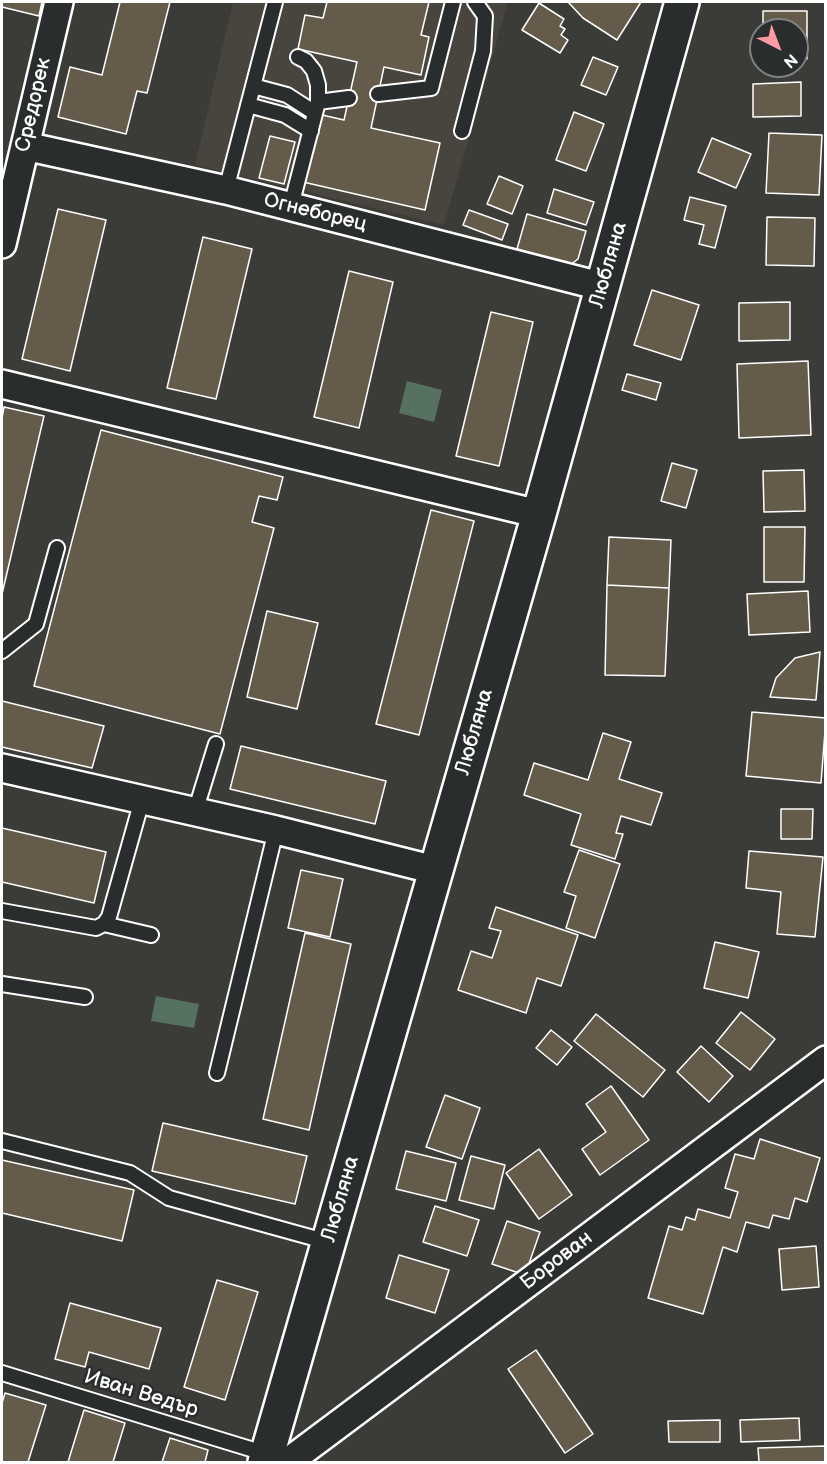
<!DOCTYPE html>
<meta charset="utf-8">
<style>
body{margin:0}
#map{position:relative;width:827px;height:1464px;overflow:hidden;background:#3b3b37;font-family:"Balsamiq Sans",sans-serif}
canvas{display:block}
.frame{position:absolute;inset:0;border:3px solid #fff;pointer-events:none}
.north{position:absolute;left:749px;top:18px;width:60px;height:60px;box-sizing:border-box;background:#2a2d2e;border:2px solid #7f8182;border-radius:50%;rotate:138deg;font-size:16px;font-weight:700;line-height:24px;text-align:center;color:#fff}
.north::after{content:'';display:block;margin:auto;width:21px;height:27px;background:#ff9aa2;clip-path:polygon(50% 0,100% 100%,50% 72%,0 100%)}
</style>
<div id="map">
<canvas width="827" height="1464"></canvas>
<div class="frame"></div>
<div class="north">N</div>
</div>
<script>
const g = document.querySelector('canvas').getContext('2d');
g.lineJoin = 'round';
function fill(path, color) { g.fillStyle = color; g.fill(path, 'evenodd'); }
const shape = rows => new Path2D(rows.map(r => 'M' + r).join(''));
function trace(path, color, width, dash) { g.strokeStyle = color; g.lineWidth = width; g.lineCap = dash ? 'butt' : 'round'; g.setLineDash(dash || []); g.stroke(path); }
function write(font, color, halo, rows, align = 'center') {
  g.font = font + ' "Balsamiq Sans",sans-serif'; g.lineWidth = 5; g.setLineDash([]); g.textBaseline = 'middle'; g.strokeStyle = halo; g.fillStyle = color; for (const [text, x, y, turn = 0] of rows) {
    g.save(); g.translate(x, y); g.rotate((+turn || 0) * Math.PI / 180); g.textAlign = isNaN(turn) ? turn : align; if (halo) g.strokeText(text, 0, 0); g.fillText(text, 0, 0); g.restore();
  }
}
fill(shape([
 [233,2,508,2,444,225,195,165]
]), '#47453d');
fill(shape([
 [407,381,442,390,434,422,399,413],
 [156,996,199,1004,194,1028,151,1021]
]), '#56715f');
const building = shape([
 [2,2,42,2,39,16,2,7,2,2],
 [120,2,170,2,147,93,137,91,126,134,58,117,70,67,102,75,120,2],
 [327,2,429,2,421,35,429,37,421,75,384,67,371,128,440,143,425,210,303,182,318,114,344,120,357,62,298,49,305,15,323,18,327,2],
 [568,2,641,2,617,40,583,18,568,2],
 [539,3,564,19,560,26,565,29,561,35,568,40,560,53,522,30,539,3],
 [763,11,807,11,807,59,797,59,797,30,763,30,763,11],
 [593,57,618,67,606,95,581,85,593,57],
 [801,82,801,116,753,117,753,84,801,82],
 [574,112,604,124,586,171,556,160,574,112],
 [769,133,822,135,819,195,766,193,769,133],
 [270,136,295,142,284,184,259,178,270,136],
 [712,138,751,154,736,188,698,172,712,138],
 [499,176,523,186,512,214,487,204,499,176],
 [554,189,594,202,586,225,547,213,554,189],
 [690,197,726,206,715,248,699,244,704,225,684,220,690,197],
 [58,209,106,220,70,371,22,359,58,209],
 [469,210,508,224,502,240,463,225,469,210],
 [527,214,586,231,578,259,570,265,517,249,527,214],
 [767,217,815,218,814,266,766,265,767,217],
 [203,237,252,249,216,399,167,388,203,237],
 [349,271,393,282,359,428,314,417,349,271],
 [652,290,699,305,681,360,634,345,652,290],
 [790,302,790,340,739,341,739,303,790,302],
 [491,312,533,322,499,466,456,456,491,312],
 [808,361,811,435,739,438,737,364,808,361],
 [627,374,661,383,656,400,622,390,627,374],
 [4,407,44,416,2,594,2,418,4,407],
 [101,430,283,477,277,500,259,496,252,522,274,528,220,734,34,686,101,430],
 [672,463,697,470,686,508,661,501,672,463],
 [804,470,805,511,764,512,763,471,804,470],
 [431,510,474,521,419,735,376,724,431,510],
 [764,527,805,527,804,582,764,582,764,527],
 [609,537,671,540,669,588,607,585,609,537],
 [607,585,669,588,665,676,605,675,607,585],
 [808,591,810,632,749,635,747,594,808,591],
 [267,611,318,623,297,709,247,697,267,611],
 [820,652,816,700,770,697,776,678,795,658,820,652],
 [2,701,104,726,92,768,2,747,2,701],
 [752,712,826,718,821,783,746,776,752,712],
 [603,733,631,742,619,779,662,793,651,825,621,816,616,833,623,834,615,859,571,845,581,814,524,795,534,763,588,780,603,733],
 [241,746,386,781,375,824,230,789,241,746],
 [781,809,813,809,812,839,781,839,781,809],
 [2,828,106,852,94,903,2,882,2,828],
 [579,850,620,864,595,938,566,928,576,896,564,892,579,850],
 [749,851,823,857,815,937,777,934,781,892,746,888,749,851],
 [301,870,343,879,330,937,288,928,301,870],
 [496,907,578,935,561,986,537,978,526,1013,458,990,471,951,492,958,501,931,489,928,496,907],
 [305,933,351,944,309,1130,263,1119,305,933],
 [715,942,759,952,748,998,704,988,715,942],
 [741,1012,775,1039,750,1070,716,1043,741,1012],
 [596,1014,665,1070,643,1097,574,1041,596,1014],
 [551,1030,572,1047,557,1065,536,1048,551,1030],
 [701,1046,733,1076,709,1102,677,1072,701,1046],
 [611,1086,649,1140,600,1175,582,1149,606,1132,586,1104,611,1086],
 [445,1095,480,1108,462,1159,426,1147,445,1095],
 [163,1123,307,1156,295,1204,152,1171,163,1123],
 [760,1139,820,1158,807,1202,795,1198,789,1219,773,1215,769,1228,746,1222,737,1252,723,1247,703,1314,648,1298,669,1226,682,1230,686,1217,695,1220,698,1209,730,1218,738,1192,725,1188,735,1154,754,1159,760,1139],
 [539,1149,572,1195,539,1219,506,1173,539,1149],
 [406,1151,456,1163,446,1201,396,1189,406,1151],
 [471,1156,505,1165,494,1209,459,1200,471,1156],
 [2,1160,134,1190,122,1241,2,1213,2,1160],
 [435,1206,479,1220,467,1256,423,1242,435,1206],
 [507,1221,540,1232,525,1275,492,1264,507,1221],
 [816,1246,819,1287,782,1290,779,1249,816,1246],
 [399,1255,449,1270,435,1313,386,1298,399,1255],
 [217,1280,258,1292,225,1400,184,1387,217,1280],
 [70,1303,161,1328,149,1369,89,1352,85,1367,55,1359,70,1303],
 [536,1350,593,1434,565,1453,508,1369,536,1350],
 [5,1393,46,1405,28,1462,2,1462,2,1403,5,1393],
 [84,1410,125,1423,113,1462,68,1462,84,1410],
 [799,1418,800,1440,741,1442,740,1420,799,1418],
 [720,1420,720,1442,669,1442,668,1421,720,1420],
 [170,1438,208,1450,205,1462,162,1462,170,1438],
 [826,1446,826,1462,759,1462,758,1448,826,1446]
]);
fill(building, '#645b4b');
trace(building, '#fff', 1.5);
const service = shape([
 [298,57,306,61,314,71,318,85,318,102],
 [253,86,287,95,315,113],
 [378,94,431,88,453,2],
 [248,105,285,115,311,131],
 [462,131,483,51,485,16,475,2],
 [226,190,275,2],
 [291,206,318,102,349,98],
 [2,651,36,624,57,548],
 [195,812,216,744],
 [2,911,96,928,104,924,109,917,142,800],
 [104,924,151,935],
 [2,984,85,997],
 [217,1073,276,830],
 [2,1141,130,1173,169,1198,328,1242],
 [2,1373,267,1454]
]);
const minor = shape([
 [25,146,226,190,604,287],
 [2,244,59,2],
 [2,384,539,514],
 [2,768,276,830,435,870],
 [288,1462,826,1060]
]);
const tertiary = shape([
 [265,1462,539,514,682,2]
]);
trace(service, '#fff', 18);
trace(minor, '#fff', 32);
trace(tertiary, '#fff', 38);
trace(service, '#2a2d2e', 14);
trace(minor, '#2a2d2e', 27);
trace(tertiary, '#2a2d2e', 33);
write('21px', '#fff', '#2a2d2e', [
 ["Средорек",34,105,-77],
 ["Огнеборец",315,213,14],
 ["Любляна",609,265,-74],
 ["Любляна",475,732,-74],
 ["Любляна",341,1199,-74],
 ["Борован",557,1261,-37],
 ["Иван Ведър",141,1394,17]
]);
</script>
